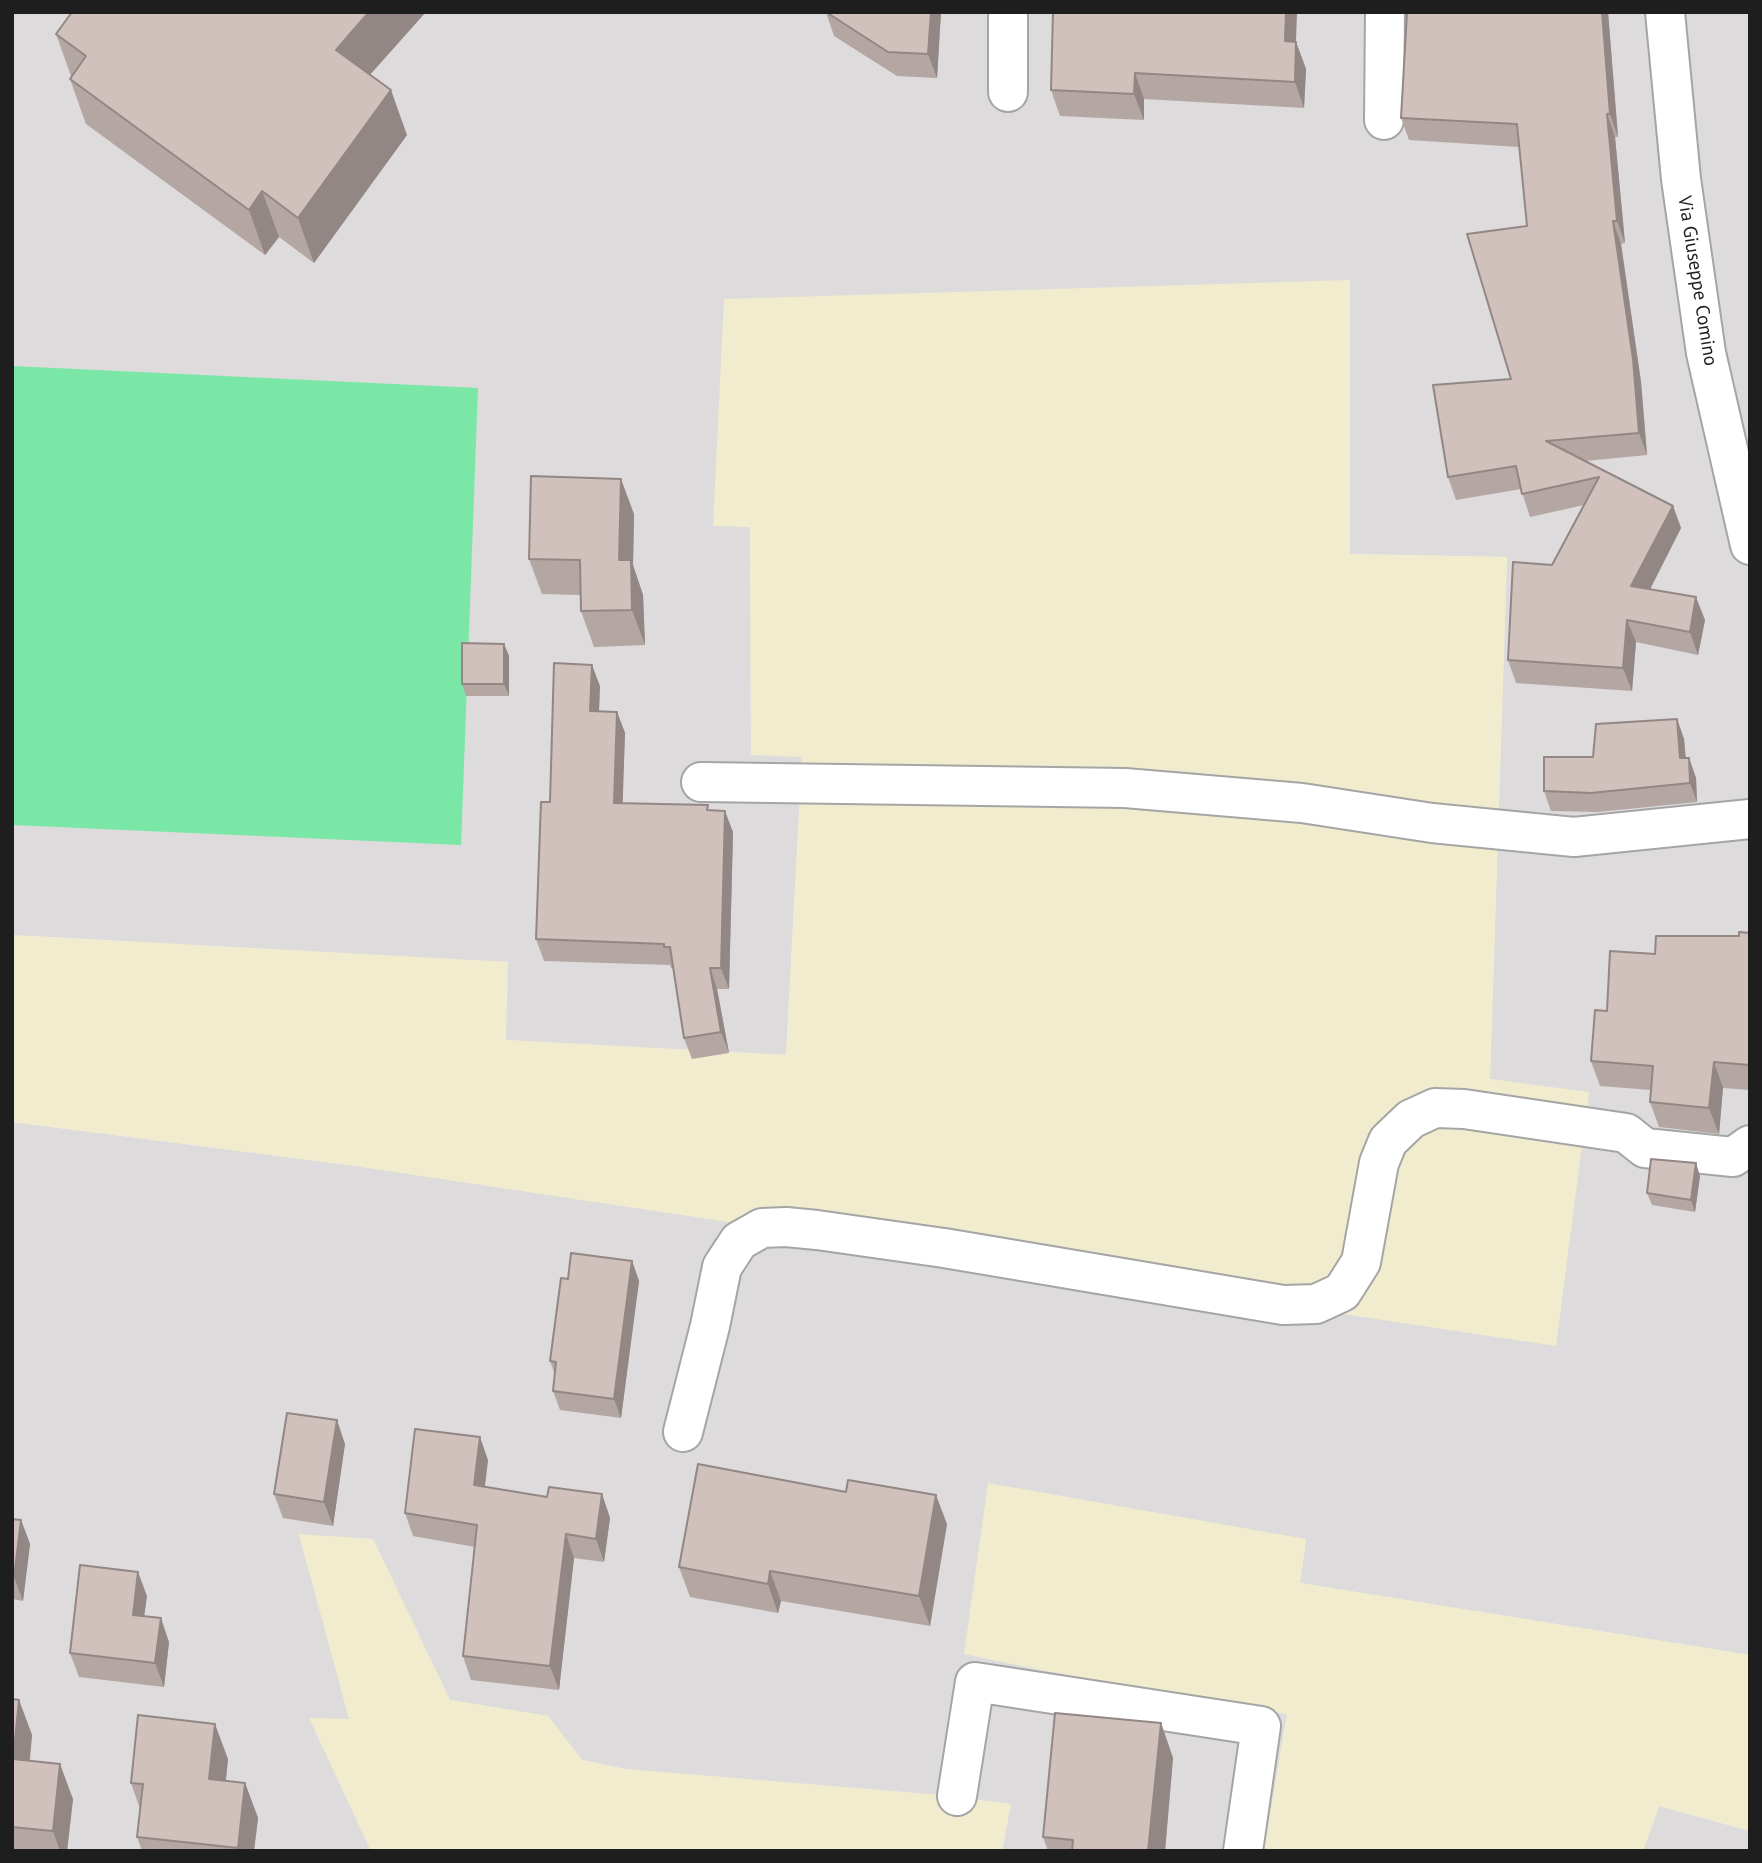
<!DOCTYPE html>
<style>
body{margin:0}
#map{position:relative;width:1762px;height:1863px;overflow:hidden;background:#f0e9e3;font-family:"PT Sans",sans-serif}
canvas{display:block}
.frame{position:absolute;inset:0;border:14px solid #1e1e1e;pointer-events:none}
</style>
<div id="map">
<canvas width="1762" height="1863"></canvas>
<div class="frame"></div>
</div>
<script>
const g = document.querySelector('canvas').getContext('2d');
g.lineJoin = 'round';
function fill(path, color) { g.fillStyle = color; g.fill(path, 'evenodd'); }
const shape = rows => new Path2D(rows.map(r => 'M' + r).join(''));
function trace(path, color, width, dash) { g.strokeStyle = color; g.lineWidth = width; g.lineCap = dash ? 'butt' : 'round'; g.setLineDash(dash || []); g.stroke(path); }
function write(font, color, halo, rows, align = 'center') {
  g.font = font + ' "PT Sans",sans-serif'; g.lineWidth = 7; g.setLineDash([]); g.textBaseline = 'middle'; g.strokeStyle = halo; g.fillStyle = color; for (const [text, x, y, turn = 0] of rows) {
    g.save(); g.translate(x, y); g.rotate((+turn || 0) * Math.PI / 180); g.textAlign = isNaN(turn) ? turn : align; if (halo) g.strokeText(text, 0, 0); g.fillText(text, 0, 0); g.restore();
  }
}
fill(shape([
 [12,12,1750,12,1750,1655,1300,1583,1306,1540,1041,1670,1287,1714,1264,1851,1002,1851,1011,1804,939,1795,625,1769,582,1760,548,1716,450,1700,373,1539,299,1535,350,1720,310,1719,371,1851,12,1851,12,1122,341,1164,1589,1093,1490,1079,1507,557,1350,554,1350,281,713,525,750,527,751,754,802,756,786,1055,505,1040,507,962,12,935],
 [1659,1806,1750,1831,1750,1851,1643,1851]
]), '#dddbdb');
fill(shape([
 [1350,280,1350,554,1507,557,1490,1079,1589,1092,1556,1346,341,1164,12,1122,12,935,508,962,506,1040,786,1055,802,757,751,755,750,527,713,526,724,299],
 [988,1483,1306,1539,1300,1583,1750,1655,1750,1831,1659,1806,1643,1851,1264,1851,1287,1714,1041,1670,964,1654],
 [299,1534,373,1539,450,1700,548,1716,582,1760,625,1769,939,1795,1011,1804,1002,1851,371,1851,309,1718,349,1719]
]), '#f1eccd');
fill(shape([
 [12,366,478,388,461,845,12,825]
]), '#7ae7a6');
const minor = shape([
 [1665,12,1681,179,1706,353,1750,545],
 [1008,92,1008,12],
 [1384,120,1385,12],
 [701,782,1125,788,1302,803,1432,823,1574,837,1750,819],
 [683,1432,710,1326,722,1267,739,1241,762,1228,786,1227,817,1230,944,1248,1283,1305,1316,1304,1342,1292,1361,1262,1379,1163,1388,1141,1411,1119,1435,1108,1464,1109,1626,1133,1645,1148,1733,1157,1750,1145],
 [957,1796,975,1682,1261,1726,1243,1851]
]);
trace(minor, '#a5a5a5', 42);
trace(minor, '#fff', 38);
fill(shape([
 [826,12,941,12,937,78,897,76,834,36],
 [1608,12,1618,137,1615,137,1625,243,1621,244,1641,382,1647,455,1585,461,1673,506,1681,528,1650,589,1705,620,1698,655,1636,642,1632,691,1516,683,1508,660,1552,565,1584,505,1530,517,1521,489,1456,500,1448,477,1511,379,1527,226,1519,147,1409,140,1401,118],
 [56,34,370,75,407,135,314,263,279,237,265,255,86,124,70,79,71,76],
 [1296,42,1306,69,1304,108,1144,99,1144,120,1060,116,1051,90],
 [634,514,633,565,643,595,645,645,594,647,581,611,580,595,542,594,529,559],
 [504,644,509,656,509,696,466,696,462,684],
 [600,686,599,711,617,712,625,733,622,803,709,810,733,832,729,989,717,989,729,1053,692,1059,684,1038,673,968,671,968,670,965,544,961,536,939,550,802],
 [1677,719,1684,739,1686,758,1689,758,1696,778,1697,802,1598,812,1551,811,1544,791,1593,757],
 [1750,933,1750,1090,1723,1088,1719,1134,1659,1127,1650,1102,1651,1090,1600,1086,1591,1061,1607,1011,1655,954,1739,936],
 [1700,1176,1695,1212,1652,1205,1647,1193],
 [632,1261,639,1281,621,1418,560,1410,553,1391,555,1375,550,1361,568,1279],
 [345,1444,333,1526,283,1518,274,1494],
 [488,1460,485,1487,547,1497,602,1494,610,1518,604,1562,574,1558,559,1690,471,1680,463,1656,475,1547,413,1536,405,1513],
 [12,1519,21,1520,30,1544,23,1601,12,1599],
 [947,1524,930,1626,781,1601,778,1613,690,1597,679,1567],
 [147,1596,144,1616,169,1642,164,1687,79,1677,70,1653],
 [12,1699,19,1700,32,1735,30,1760,73,1799,67,1851,12,1851],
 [1161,1723,1173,1758,1165,1851,1048,1851,1043,1837],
 [228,1759,226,1781,245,1783,258,1818,254,1851,142,1851,137,1837,140,1809,131,1783]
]), '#b4a6a2');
fill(shape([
 [369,12,426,12,352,95,336,50],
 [931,12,941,12,937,78,928,54],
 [1286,12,1297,12,1295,68,1285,41],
 [1602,12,1608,12,1618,137,1610,114],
 [1296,42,1306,69,1304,108,1295,82],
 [1135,73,1144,99,1144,120,1134,94],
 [391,90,407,135,314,263,298,218],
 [1607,114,1615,137,1625,243,1617,221],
 [262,191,279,237,265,255,249,210],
 [1613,221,1621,244,1641,382,1647,455,1639,433],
 [621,479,634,514,633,565,643,595,645,645,632,610,619,560],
 [1673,506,1681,528,1640,609,1631,586],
 [1696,597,1705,620,1698,655,1690,632],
 [1627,620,1636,642,1632,691,1623,668],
 [504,644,509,656,509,696,504,684],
 [592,665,600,686,598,732,590,711],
 [617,712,625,733,622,824,614,803],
 [1677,719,1684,739,1687,778,1680,758],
 [1689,758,1696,778,1697,802,1690,783],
 [725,811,733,832,729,989,721,968],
 [710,968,717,989,729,1053,721,1032],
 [1714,1062,1723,1088,1719,1134,1709,1108],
 [1696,1163,1700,1176,1695,1212,1691,1200],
 [632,1261,639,1281,621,1418,614,1399],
 [337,1420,345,1444,333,1526,324,1502],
 [480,1437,488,1460,482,1508,474,1485],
 [602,1494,610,1518,604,1562,596,1539],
 [936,1495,947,1524,930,1626,919,1596],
 [21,1520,30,1544,23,1601,14,1577],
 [566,1534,574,1558,559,1690,550,1666],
 [770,1571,781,1601,778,1613,768,1584],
 [138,1572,147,1596,141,1639,133,1615],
 [161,1618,169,1642,164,1687,155,1663],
 [19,1700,32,1735,26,1794,13,1759],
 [1161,1723,1173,1758,1165,1851,1148,1851],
 [215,1724,228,1759,222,1814,209,1779],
 [60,1764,73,1799,67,1851,60,1851,53,1831],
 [245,1783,258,1818,254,1851,239,1851,238,1848]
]), '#928784');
const building = shape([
 [72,12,369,12,336,50,391,90,298,218,262,191,249,210,70,79,86,56,56,34,72,12],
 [826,12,931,12,928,54,888,52,826,12],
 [1053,12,1286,12,1285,41,1296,42,1295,82,1135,73,1134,94,1051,90,1053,12],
 [1407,12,1602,12,1610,114,1607,114,1617,221,1613,221,1633,359,1639,433,1546,441,1673,506,1631,586,1696,597,1690,632,1627,620,1623,668,1508,660,1513,562,1552,565,1599,477,1522,494,1516,466,1448,477,1433,385,1511,379,1467,234,1527,226,1517,124,1401,118,1407,12],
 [531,476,621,479,619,560,631,560,632,610,581,611,580,560,529,559,531,476],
 [462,643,504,644,504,684,462,684,462,643],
 [554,663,592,665,590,711,617,712,614,803,708,805,707,810,725,811,721,968,710,968,721,1032,684,1038,670,947,664,947,664,944,536,939,541,802,550,802,554,663],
 [1677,719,1680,758,1689,758,1690,783,1591,793,1544,791,1544,757,1593,757,1596,724,1677,719],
 [1739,932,1750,933,1750,1065,1714,1062,1709,1108,1650,1102,1653,1066,1591,1061,1595,1010,1607,1011,1610,951,1655,954,1656,936,1739,936,1739,932],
 [1651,1159,1696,1163,1691,1200,1647,1193,1651,1159],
 [571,1253,632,1261,614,1399,553,1391,556,1362,550,1361,561,1278,568,1279,571,1253],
 [287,1413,337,1420,324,1502,274,1494,287,1413],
 [415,1429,480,1437,474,1485,547,1497,549,1487,602,1494,596,1539,566,1534,550,1666,463,1656,477,1525,405,1513,415,1429],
 [698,1464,846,1492,848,1480,936,1495,919,1596,770,1571,768,1584,679,1567,698,1464],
 [12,1519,21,1520,14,1577,12,1576,12,1519],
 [80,1565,138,1572,133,1615,161,1618,155,1663,70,1653,80,1565],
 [12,1699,19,1700,13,1759,60,1764,53,1831,12,1827,12,1699],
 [1055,1713,1161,1723,1148,1851,1072,1851,1073,1840,1043,1837,1055,1713],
 [138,1715,215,1724,209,1779,245,1783,238,1848,137,1837,143,1784,131,1783,138,1715]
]);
fill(building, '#d1c1bc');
trace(building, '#928784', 2);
write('19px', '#1e1e1e', '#fff', [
 ["Via Giuseppe Comino",1697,281,81]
]);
</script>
